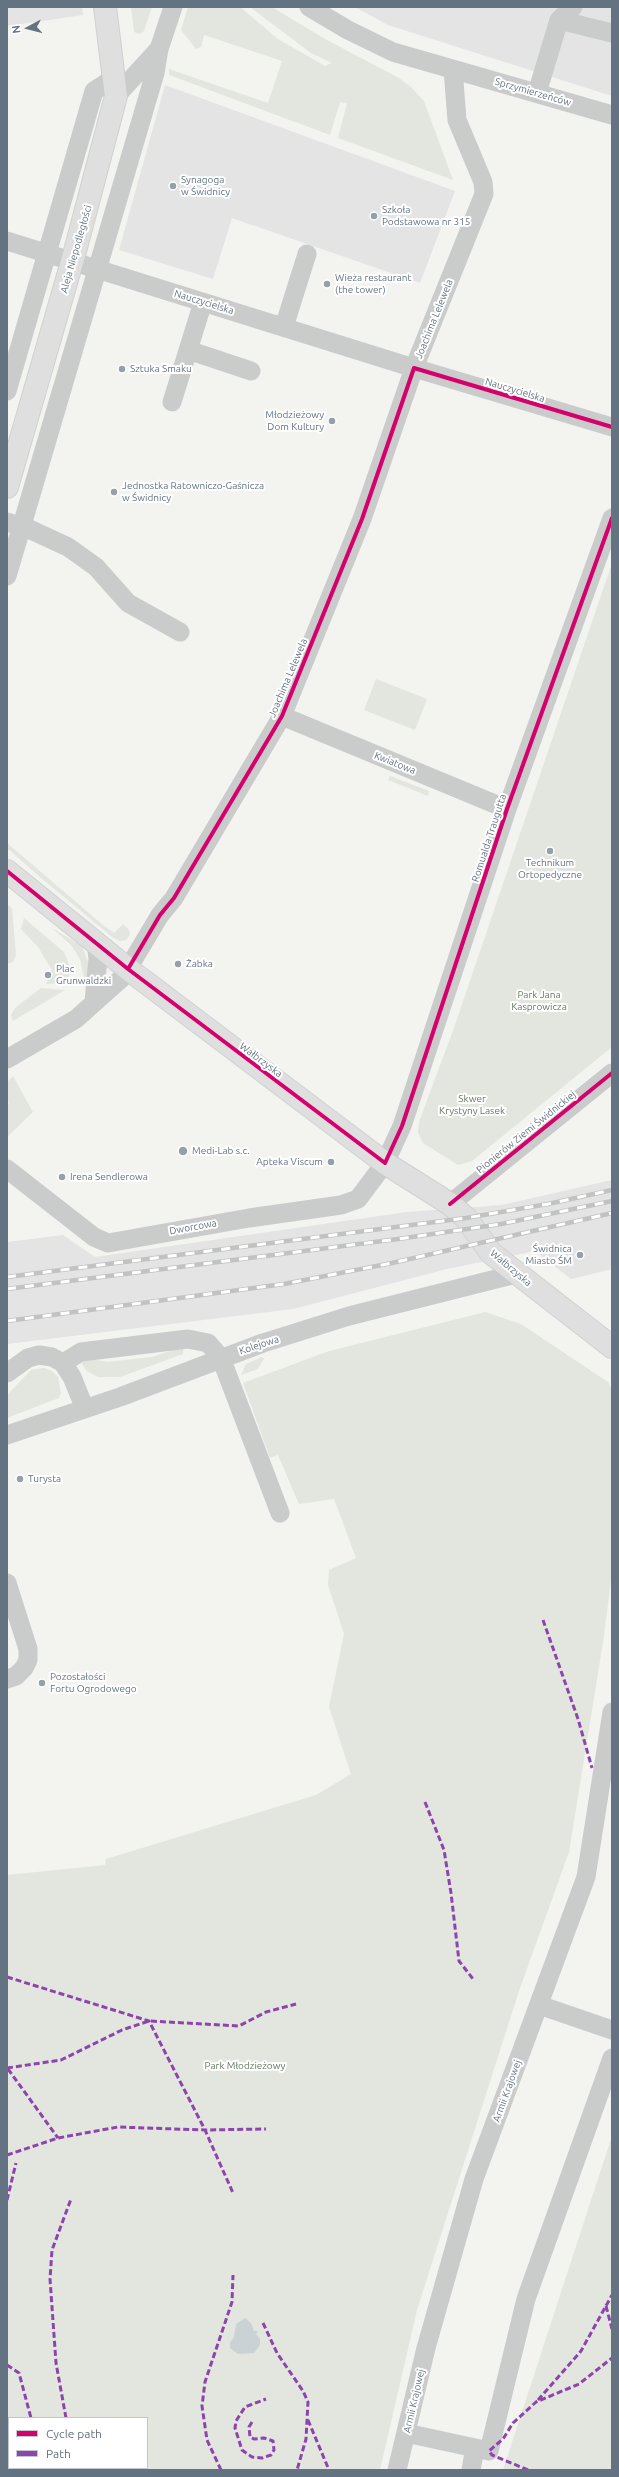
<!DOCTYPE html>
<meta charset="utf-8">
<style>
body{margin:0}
#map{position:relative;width:619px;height:2477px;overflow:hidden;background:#f3f3f0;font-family:Ubuntu,sans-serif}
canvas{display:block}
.frame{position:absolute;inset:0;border:8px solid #637381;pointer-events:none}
.legend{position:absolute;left:8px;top:2417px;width:140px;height:52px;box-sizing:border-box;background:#fff;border:1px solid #c1c7cd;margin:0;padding:5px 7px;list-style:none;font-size:12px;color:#637381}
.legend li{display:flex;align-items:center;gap:8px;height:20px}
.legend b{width:20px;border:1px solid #c1c7cd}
.north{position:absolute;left:8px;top:8px;width:40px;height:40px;-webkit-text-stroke:3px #fff;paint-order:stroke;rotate:263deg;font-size:11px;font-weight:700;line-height:16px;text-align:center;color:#637381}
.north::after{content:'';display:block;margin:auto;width:14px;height:18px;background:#637381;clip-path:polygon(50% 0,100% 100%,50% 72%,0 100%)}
</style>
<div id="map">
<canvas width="619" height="2477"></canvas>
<div class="frame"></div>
<ul class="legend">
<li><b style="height:5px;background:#d6006c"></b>Cycle path</li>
<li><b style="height:5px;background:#8e44ad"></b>Path</li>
</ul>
<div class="north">N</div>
</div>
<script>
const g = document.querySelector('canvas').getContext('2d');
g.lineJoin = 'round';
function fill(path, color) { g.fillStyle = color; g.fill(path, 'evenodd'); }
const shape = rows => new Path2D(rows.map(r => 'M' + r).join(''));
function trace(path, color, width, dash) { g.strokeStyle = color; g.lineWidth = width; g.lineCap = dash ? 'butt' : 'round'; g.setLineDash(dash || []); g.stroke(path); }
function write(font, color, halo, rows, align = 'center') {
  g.font = font + ' Ubuntu,sans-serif'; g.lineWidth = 4; g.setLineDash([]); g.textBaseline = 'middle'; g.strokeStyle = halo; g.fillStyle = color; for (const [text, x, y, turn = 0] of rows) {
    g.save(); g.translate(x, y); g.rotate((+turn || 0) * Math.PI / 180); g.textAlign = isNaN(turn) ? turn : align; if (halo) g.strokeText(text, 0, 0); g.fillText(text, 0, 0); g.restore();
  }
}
fill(shape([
 [7,7,82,7,83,15,7,26],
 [355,7,612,7,612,96,388,25],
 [165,85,455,191,420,283,232,218,213,279,119,250],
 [612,1180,612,1269,571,1279,535,1251,447,1269,293,1309,7,1344,7,1242,63,1235,95,1257,407,1212,502,1205]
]), '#e3e4e3');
fill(shape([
 [131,7,152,7,144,31,140,34,134,32],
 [188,7,240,7,278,39,325,66,332,63,311,53,250,7,272,7,327,40,399,78,411,87,424,101,453,180,338,138,347,103,340,102,330,135,169,75,169,69,268,103,282,61,204,35,201,47,196,49,181,30],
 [612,563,612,1047,472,1161,458,1165,423,1143,418,1133,419,1122,455,1025],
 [376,679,427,699,415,730,364,710],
 [390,776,429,791,428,796,388,780],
 [7,843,103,925,114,933,123,924,129,930,130,935,126,940,120,941,112,937,40,877,7,848],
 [7,904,12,908,16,955,13,962,7,964],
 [24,918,64,952,70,967,68,983,46,984,52,970,38,947,21,929],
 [52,928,82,946,91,970,86,987,80,959,72,946],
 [41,988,65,990,13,1021,11,1015,15,1008],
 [13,1076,33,1112,7,1137,7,1107,9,1102,7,1101,7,1082],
 [485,1312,521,1324,608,1382,612,1389,612,1572,604,1636,569,1852,519,1991,417,2310,380,2470,7,2470,7,1875,105,1865,106,1859,316,1795,351,1774,329,1707,344,1634,328,1585,329,1570,356,1558,334,1499,299,1504,278,1455,270,1458,243,1383,329,1351],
 [9,2418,147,2418,147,2468,9,2468],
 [176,1349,183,1349,183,1354,120,1377,98,1377,87,1371,82,1364,83,1361,90,1359,108,1362,152,1357],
 [262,1357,264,1359,258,1369,241,1375,246,1364],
 [44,1368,52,1371,58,1377,61,1393,59,1398,7,1418,7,1395,31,1370],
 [612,2136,612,2470,503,2470]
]), '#e2e6df');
fill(shape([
 [245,2318,251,2323,254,2331,258,2331,256,2334,260,2339,260,2345,254,2353,238,2354,230,2348,230,2343,234,2337,236,2324]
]), '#cad2d5');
const major = shape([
 [7,487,74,255,116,96,105,7],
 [7,871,128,969,385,1163,450,1204,466,1218,491,1253,612,1347]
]);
trace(major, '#d0d1d0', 24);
trace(shape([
 [309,7,348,30,393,52,612,115],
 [559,20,612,33],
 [537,93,559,20,573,7],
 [116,96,159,49,173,7],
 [7,241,414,368,612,427],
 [284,327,307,254],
 [188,350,251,371],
 [7,391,94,91,114,78],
 [172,402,203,302],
 [7,522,29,529,68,547,96,567,128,603,180,632],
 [7,576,155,73,159,49],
 [282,716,507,809],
 [94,1002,98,958,96,944],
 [7,1059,76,1019,123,977,160,915,174,898,282,716,362,519,414,368,484,194,483,182,457,120,453,69],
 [7,1169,94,1237,108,1243,249,1218,341,1205,358,1199,385,1163,402,1126,507,809,612,518],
 [450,1204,612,1073],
 [63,1363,81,1352,188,1339,208,1343,221,1358,280,1513],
 [7,1373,28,1358,39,1355,52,1357,63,1363,72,1377,85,1409],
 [7,1435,120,1397,263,1343,349,1316,516,1274],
 [7,1583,28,1649,28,1660,24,1668,16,1676,7,1679],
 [539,2005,612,2030],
 [406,2433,489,2451,526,2299,612,2058],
 [397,2470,426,2348,474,2179,586,1877,612,1712],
 [471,2470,475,2448]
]), '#cacccc', 19);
trace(major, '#dfdfe0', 22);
const rail = shape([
 [7,1277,466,1218,548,1204,612,1190],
 [7,1289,398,1239,501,1224,612,1201],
 [7,1321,284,1284,392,1263,612,1213]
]);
trace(rail, '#c1c2c2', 4.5);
trace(rail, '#fff', 3, [9]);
trace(shape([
 [543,1620,578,1719,592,1768],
 [425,1802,444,1850,451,1893,459,1961,473,1979],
 [7,1977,149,2021,205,2130,233,2193],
 [7,2068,61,2060,122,2030,149,2021,239,2026,266,2012,296,2004],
 [8,2069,58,2138],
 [7,2155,58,2138,118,2127,205,2130,266,2129],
 [7,2200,16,2163],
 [606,2306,612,2329],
 [263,2323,277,2353,303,2391,308,2402,306,2439,297,2470],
 [7,2365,19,2373,31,2418],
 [538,2400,581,2351,612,2295],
 [66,2418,56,2363,50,2279,52,2250,71,2199],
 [308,2420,329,2470],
 [252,2422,249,2427,250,2437,254,2439,264,2438,273,2441,274,2450,271,2455,262,2458,252,2457,242,2450,235,2428,236,2421,245,2407,266,2399],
 [41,2468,41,2470],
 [76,2468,77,2470],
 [221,2470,207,2440,202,2406,205,2382,232,2302,233,2275],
 [528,2470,492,2455,489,2451,503,2439,513,2423,536,2402,579,2384,612,2358]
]), '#8e44ad', 3, [6, 3]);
trace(shape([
 [7,871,128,969,385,1163,402,1126,507,809,612,518],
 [128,969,160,915,174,898,282,716,362,519,414,368,612,427],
 [450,1204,612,1073]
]), '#d6006c', 4);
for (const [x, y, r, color] of [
 [173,186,4,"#95a0a8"],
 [374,216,4,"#95a0a8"],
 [327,284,4,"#95a0a8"],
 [122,369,4,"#95a0a8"],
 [332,421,4,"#95a0a8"],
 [114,492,4,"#95a0a8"],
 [550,851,4,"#95a0a8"],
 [178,964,4,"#95a0a8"],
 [48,975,4,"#95a0a8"],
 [183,1151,5,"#95a0a8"],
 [331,1162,4,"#95a0a8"],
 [62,1177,4,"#95a0a8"],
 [580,1255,4,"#95a0a8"],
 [20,1479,4,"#95a0a8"],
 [42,1683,4,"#95a0a8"]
]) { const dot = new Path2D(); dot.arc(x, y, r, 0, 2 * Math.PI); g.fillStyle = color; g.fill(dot); trace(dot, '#fff', 1.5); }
write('10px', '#637381', '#fff', [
 ["Sprzymierzeńców",533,92,16],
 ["Aleja Niepodległości",76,249,-74],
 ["Nauczycielska",204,302,17],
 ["Joachima Lelewela",434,319,-68],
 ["Nauczycielska",515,390,17],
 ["Joachima Lelewela",288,678,-67],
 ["Kwiatowa",395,763,22],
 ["Romualda Traugutta",489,838,-72],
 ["Wałbrzyska",261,1060,37],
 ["Pionierów Ziemi Świdnickiej",526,1132,-39],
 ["Dworcowa",193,1227,-10],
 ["Wałbrzyska",511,1268,40],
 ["Kolejowa",259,1345,-18],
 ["Armii Krajowej",507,2091,-70],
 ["Armii Krajowej",414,2401,-77]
]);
write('10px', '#637381', '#fff', [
 ["Synagoga",181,180],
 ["w Świdnicy",181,192],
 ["Szkoła",382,210],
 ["Podstawowa nr 315",382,222],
 ["Wieża restaurant",335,278],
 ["(the tower)",335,290],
 ["Sztuka Smaku",130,369],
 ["Młodzieżowy",324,415,"right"],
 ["Dom Kultury",324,427,"right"],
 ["Jednostka Ratowniczo-Gaśnicza",122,486],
 ["w Świdnicy",122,498],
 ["Technikum",550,863,"center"],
 ["Ortopedyczne",550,875,"center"],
 ["Żabka",186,964],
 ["Plac",56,969],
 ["Grunwaldzki",56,981],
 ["Medi-Lab s.c.",192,1151],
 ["Apteka Viscum",323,1162,"right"],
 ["Irena Sendlerowa",70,1177],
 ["Świdnica",572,1249,"right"],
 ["Miasto ŚM",572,1261,"right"],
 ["Turysta",28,1479],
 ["Pozostałości",50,1677],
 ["Fortu Ogrodowego",50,1689]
], 'left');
write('10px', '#667861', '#fff', [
 ["Park Jana",539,995],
 ["Kasprowicza",539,1007],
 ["Skwer",472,1099],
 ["Krystyny Lasek",472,1111],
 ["Park Młodzieżowy",245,2066]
]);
</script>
